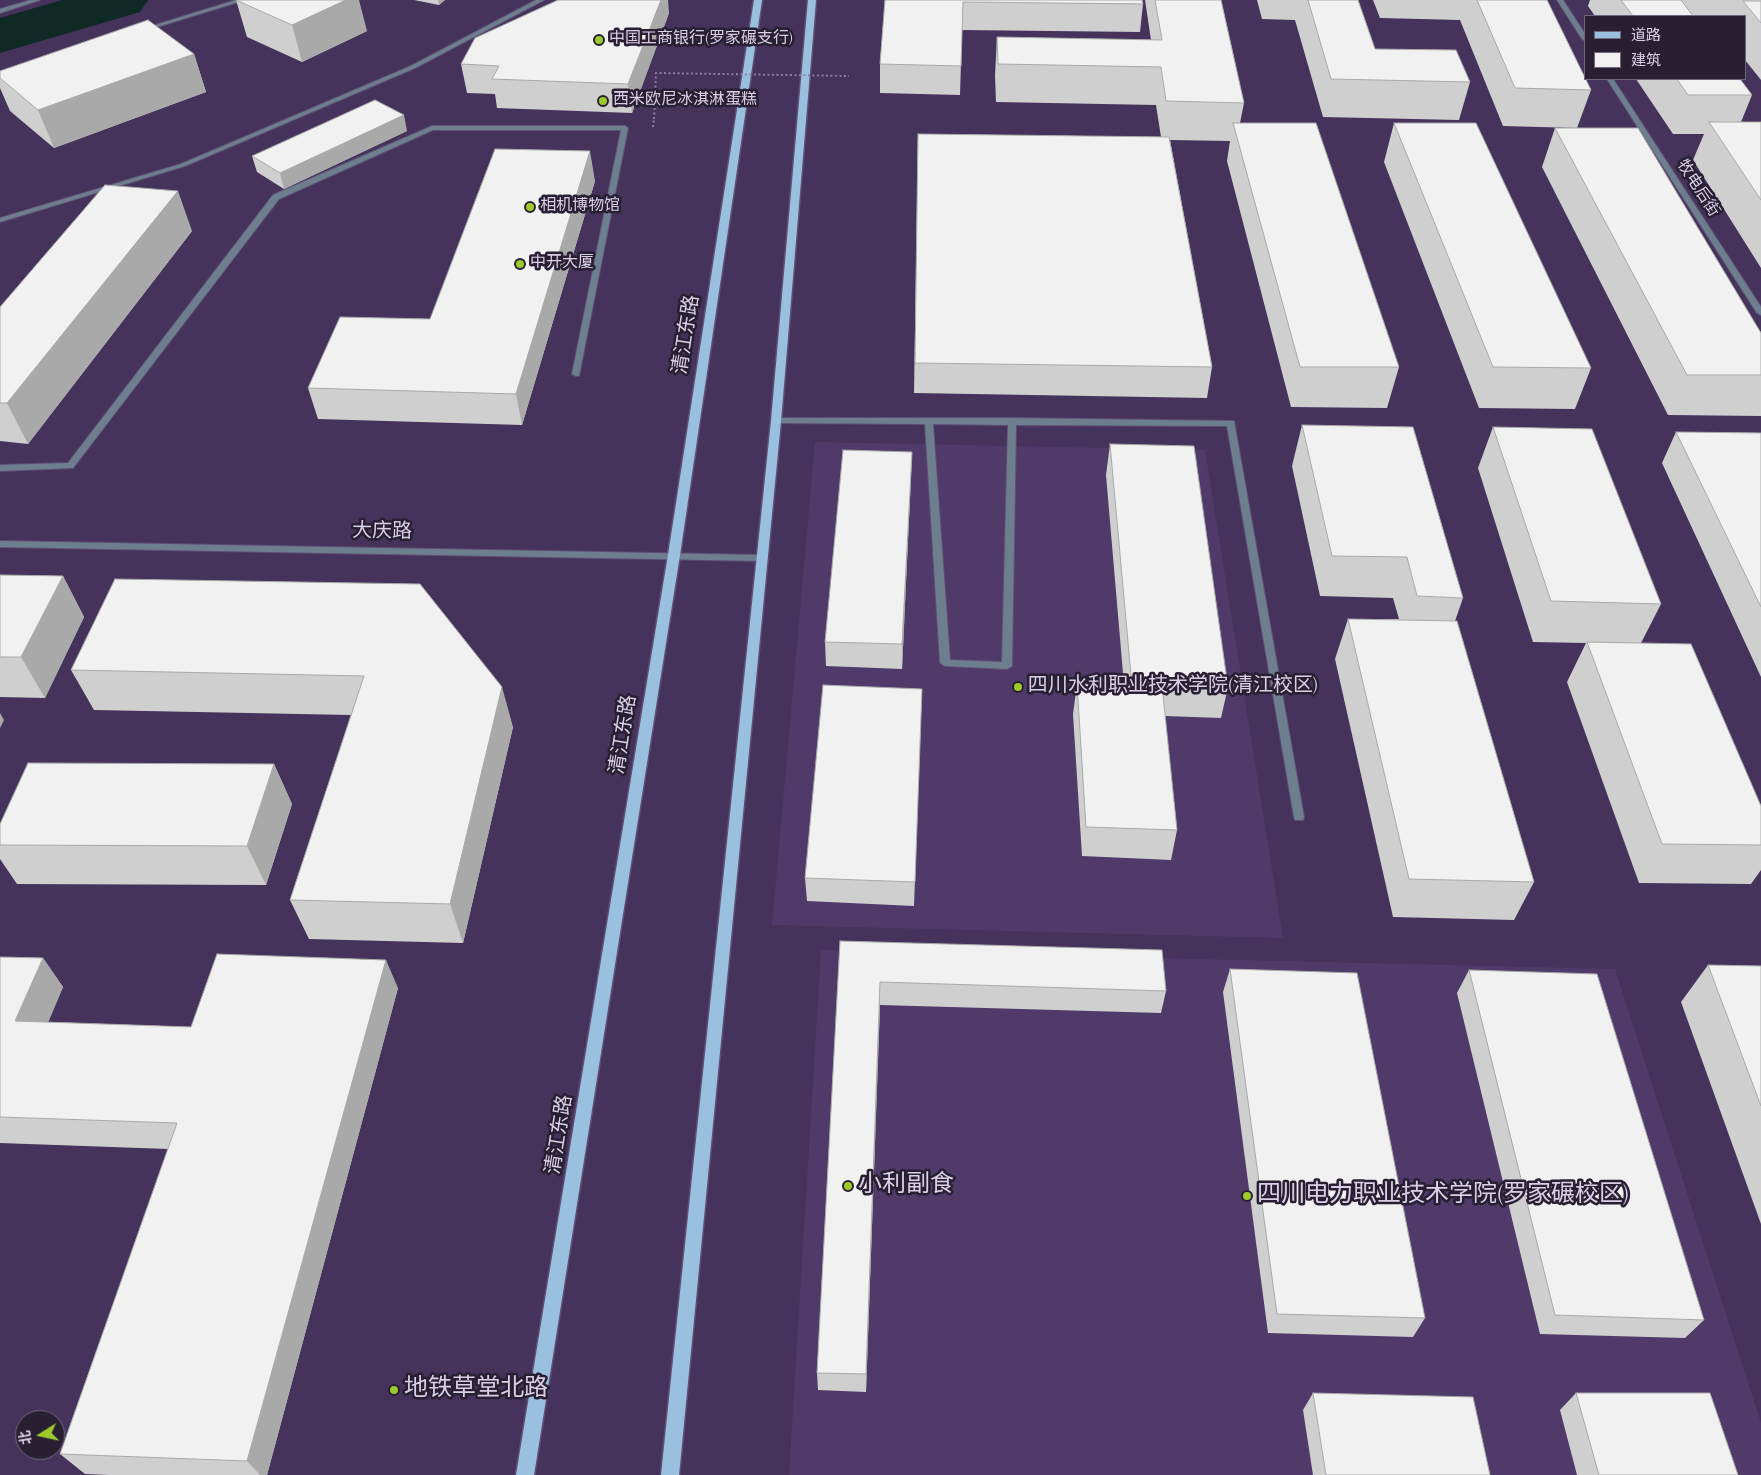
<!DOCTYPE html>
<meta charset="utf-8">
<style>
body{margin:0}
#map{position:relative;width:1761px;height:1475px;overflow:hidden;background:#46335c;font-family:Spectral,"Noto Sans SC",serif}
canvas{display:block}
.legend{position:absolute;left:1584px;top:15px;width:162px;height:65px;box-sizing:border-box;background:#282032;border:1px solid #6f667b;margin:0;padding:6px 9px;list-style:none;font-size:15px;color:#d9cfe8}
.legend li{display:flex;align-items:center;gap:10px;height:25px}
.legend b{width:25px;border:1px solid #6f667b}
.north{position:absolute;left:15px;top:1410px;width:50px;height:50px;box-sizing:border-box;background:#282032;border:1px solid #6f667b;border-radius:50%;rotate:260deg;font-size:14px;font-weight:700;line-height:20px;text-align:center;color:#d9cfe8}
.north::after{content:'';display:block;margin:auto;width:18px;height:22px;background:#9fca2d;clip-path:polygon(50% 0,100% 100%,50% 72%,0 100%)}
</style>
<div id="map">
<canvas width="1761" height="1475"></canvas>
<ul class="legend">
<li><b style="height:6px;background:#9ac0e0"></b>道路</li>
<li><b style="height:14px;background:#f1f1f1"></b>建筑</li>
</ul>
<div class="north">北</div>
</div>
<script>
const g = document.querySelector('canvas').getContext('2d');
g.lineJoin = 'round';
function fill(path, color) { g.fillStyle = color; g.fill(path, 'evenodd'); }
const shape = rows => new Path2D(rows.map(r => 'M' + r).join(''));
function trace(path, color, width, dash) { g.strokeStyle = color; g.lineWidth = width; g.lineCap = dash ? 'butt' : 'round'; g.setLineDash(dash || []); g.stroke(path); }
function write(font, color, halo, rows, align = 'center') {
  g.font = font + ' Spectral,"Noto Sans SC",serif'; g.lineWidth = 5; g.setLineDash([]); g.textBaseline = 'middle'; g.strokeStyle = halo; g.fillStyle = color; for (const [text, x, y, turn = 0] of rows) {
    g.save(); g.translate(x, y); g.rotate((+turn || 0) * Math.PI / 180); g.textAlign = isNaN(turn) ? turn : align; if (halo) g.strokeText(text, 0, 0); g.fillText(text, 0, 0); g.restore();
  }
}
fill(shape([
 [815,442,1205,450,1283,938,772,925],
 [821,950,1615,969,1761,1423,1761,1475,789,1475]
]), '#503a6a');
fill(shape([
 [62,0,148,0,140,12,0,53,0,18,62,0]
]), '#0f2925');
const service = shape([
 [536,0,544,0,415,68,185,166,0,222,0,218,181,164,411,66,536,0],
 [432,126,625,126,628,128,579,376,576,376,572,374,621,130,433,130,279,199,73,468,0,471,0,465,68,463,273,195,432,126]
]);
const minor = shape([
 [31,0,40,0,0,13,0,9,31,0],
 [236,0,245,0,144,31,139,30,236,0],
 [1557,0,1563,0,1585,34,1585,41,1582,39,1557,0],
 [1607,79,1613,79,1761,307,1761,315,1757,313,1607,79],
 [776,418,1012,418,1234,421,1304,817,1303,820,1295,820,1294,817,1227,426,1016,425,1012,666,1007,669,945,666,940,663,925,424,773,423,773,419,776,418],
 [933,424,1008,425,1002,662,950,660,933,424]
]);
const tertiary = shape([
 [0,541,763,555,768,558,763,561,0,547,0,541]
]);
const primary = shape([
 [754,0,762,0,680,555,534,1475,516,1475,668,555,754,0],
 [808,0,816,0,781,421,679,1475,661,1475,771,421,808,0]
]);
trace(service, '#604f75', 2);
trace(minor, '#604f75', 2);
trace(tertiary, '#604f75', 2);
trace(primary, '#604f75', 3);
trace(shape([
 [653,127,654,119]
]), '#8e7fa0', 2, [2, 2.5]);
fill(service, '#6d7f8f');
fill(minor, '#6d7f8f');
fill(tertiary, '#6d7f8f');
fill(primary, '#9ac0e0');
trace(shape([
 [654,119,656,73,849,76]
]), '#8e7fa0', 2, [2, 2.5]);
fill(shape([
 [236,0,367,31,302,62,247,37],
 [414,0,445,0,439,5],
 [885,0,1143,4,1140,32,962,30,960,95,880,93,880,64],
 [1145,0,1221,0,1244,103,1240,123,1399,367,1387,408,1291,407,1227,161,1230,141,1170,140,1212,367,1207,398,914,393,918,134,1161,137,1156,105,996,102,995,75,997,37,1151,40],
 [1257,0,1358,0,1375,49,1470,82,1459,120,1323,117,1295,20,1262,19],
 [1373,0,1547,0,1591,90,1577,128,1503,126,1460,20,1380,18],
 [1590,0,1761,0,1761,80,1745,60,1745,16,1595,16,1588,6],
 [669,13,632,113,497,108,495,94,467,93,461,64],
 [194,54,206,92,54,148,10,111,0,88,0,71],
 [1636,79,1740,79,1752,95,1741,122,1761,122,1761,268,1693,160,1704,134,1673,134],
 [1394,123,1591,368,1575,409,1479,408,1384,162],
 [1555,128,1761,333,1761,416,1668,415,1542,167],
 [407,131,284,189,257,172,252,156],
 [595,181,522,425,318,419,308,388,430,319],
 [192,231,28,444,0,441,0,307],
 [1302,425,1463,598,1455,621,1534,882,1514,920,1393,917,1335,659,1348,619,1399,619,1393,598,1320,596,1292,466],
 [1493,427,1661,604,1641,643,1761,806,1761,870,1751,884,1639,883,1567,682,1586,643,1533,642,1478,468],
 [1676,432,1761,433,1761,677,1662,463],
 [1110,444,1228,687,1221,718,1165,716,1177,830,1171,860,1082,856,1073,714,1077,684,1124,685,1106,475],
 [912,452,911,476,902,669,826,666,825,642],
 [0,575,63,576,84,617,45,698,0,697],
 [115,579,513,727,463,943,309,939,290,900,351,715,94,710,71,670],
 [922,689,914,906,807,901,805,878],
 [274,764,292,804,266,885,17,884,0,859,0,824],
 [840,941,1166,991,1161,1013,880,1005,866,1392,818,1390,817,1373],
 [0,957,43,958,63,987,48,1022,191,1027,398,988,267,1475,109,1475,85,1474,60,1454,168,1149,0,1143],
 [1708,965,1761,966,1761,1224,1681,1002],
 [1230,969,1425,1318,1413,1337,1268,1333,1223,992],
 [1469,970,1704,1320,1685,1338,1540,1334,1457,993],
 [1313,1393,1490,1475,1313,1475,1303,1410],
 [1576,1393,1738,1475,1577,1475,1560,1410]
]), '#cfcfcf');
fill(shape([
 [346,0,359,0,367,31,302,62,292,25],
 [438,0,445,0,439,5],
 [661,0,668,0,669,13,632,113,628,84],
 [194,54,206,92,54,148,38,110],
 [404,115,407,131,284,189,280,173],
 [590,151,595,181,522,425,516,394],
 [178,191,192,231,28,444,7,403],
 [912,452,911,476,902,669,902,644],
 [63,576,84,617,45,698,21,657],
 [502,687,513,727,463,943,450,904],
 [0,713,4,720,0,728],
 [274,764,292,804,266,885,247,846],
 [43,958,63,987,37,1049,15,1021],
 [386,960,398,988,267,1475,260,1475,247,1461],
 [880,982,880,1005,866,1392,866,1374]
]), '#a9a9a9');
const building = shape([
 [236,0,346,0,292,25,236,0],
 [558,0,661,0,628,84,492,79,499,66,461,64,475,38,558,0],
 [885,0,1142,0,1143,4,963,2,961,66,880,64,885,0],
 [1155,0,1221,0,1244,103,1166,101,1161,67,998,64,997,37,1162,40,1155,0],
 [1308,0,1358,0,1375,49,1456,50,1470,82,1331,79,1308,0],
 [1477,0,1547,0,1591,90,1515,88,1477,0],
 [1621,0,1681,0,1693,16,1633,16,1621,0],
 [1743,1,1761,1,1761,23,1743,1],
 [148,20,194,54,38,110,0,78,0,71,148,20],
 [1677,79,1740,79,1752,95,1688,95,1677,79],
 [375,100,404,115,280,173,252,156,375,100],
 [1709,122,1761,122,1761,200,1709,122],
 [1233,123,1316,123,1399,367,1300,367,1233,123],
 [1394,123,1476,123,1591,368,1493,367,1394,123],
 [1555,128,1638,128,1761,333,1761,375,1687,375,1555,128],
 [918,134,1169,137,1212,367,915,363,918,134],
 [495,149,590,151,516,394,308,388,340,317,430,319,495,149],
 [105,185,178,191,7,403,0,403,0,307,105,185],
 [1302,425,1413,427,1463,598,1417,596,1407,557,1332,556,1302,425],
 [1493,427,1592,429,1661,604,1551,601,1493,427],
 [1676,432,1761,433,1761,607,1676,432],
 [1110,444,1194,446,1228,687,1162,685,1177,830,1086,827,1077,684,1132,686,1110,444],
 [843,450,912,452,902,644,825,642,843,450],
 [0,575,63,576,21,657,0,657,0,575],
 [115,579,420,584,502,687,450,904,290,900,364,676,71,670,115,579],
 [1348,619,1457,621,1534,882,1409,879,1348,619],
 [1587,642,1691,644,1761,806,1761,845,1662,844,1587,642],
 [823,685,922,689,915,882,805,878,823,685],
 [28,763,274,764,247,846,0,845,0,824,28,763],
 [840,941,1162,950,1166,991,880,982,866,1374,817,1373,840,941],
 [217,954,386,960,247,1461,60,1454,177,1123,0,1117,0,957,43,958,15,1021,191,1027,217,954],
 [1708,965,1761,966,1761,1106,1708,965],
 [1230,969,1357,973,1425,1318,1277,1314,1230,969],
 [1469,970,1597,974,1704,1320,1555,1315,1469,970],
 [1313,1393,1473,1397,1490,1475,1326,1475,1313,1393],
 [1576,1393,1710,1393,1738,1475,1599,1475,1576,1393]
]);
fill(building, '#f1f1f1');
trace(building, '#a9a9a9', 1);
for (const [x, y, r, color] of [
 [599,40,5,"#9fca2d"],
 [603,101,5,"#9fca2d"],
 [530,207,5,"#9fca2d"],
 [520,264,5,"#9fca2d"],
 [1018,687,5,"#9fca2d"],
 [848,1186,5,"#9fca2d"],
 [1247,1196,5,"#9fca2d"],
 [394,1390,5,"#9fca2d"]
]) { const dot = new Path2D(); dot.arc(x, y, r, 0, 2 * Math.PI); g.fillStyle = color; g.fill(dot); trace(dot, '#282032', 2); }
write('16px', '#d9cfe8', '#282032', [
 ["中国工商银行(罗家碾支行)",609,40],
 ["西米欧尼冰淇淋蛋糕",613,101],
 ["相机博物馆",540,207],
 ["中开大厦",530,264]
], 'left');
write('16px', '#d9cfe8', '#282032', [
 ["牧电后街",1697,189,57]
]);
write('20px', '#d9cfe8', '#282032', [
 ["清江东路",688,335,-81],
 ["大庆路",382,533,1],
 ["清江东路",625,735,-81],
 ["清江东路",561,1135,-81]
]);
write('20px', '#d9cfe8', '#282032', [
 ["四川水利职业技术学院(清江校区)",1028,687]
], 'left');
write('24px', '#d9cfe8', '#282032', [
 ["小利副食",858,1186],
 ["四川电力职业技术学院(罗家碾校区)",1257,1196],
 ["地铁草堂北路",404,1390]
], 'left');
</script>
